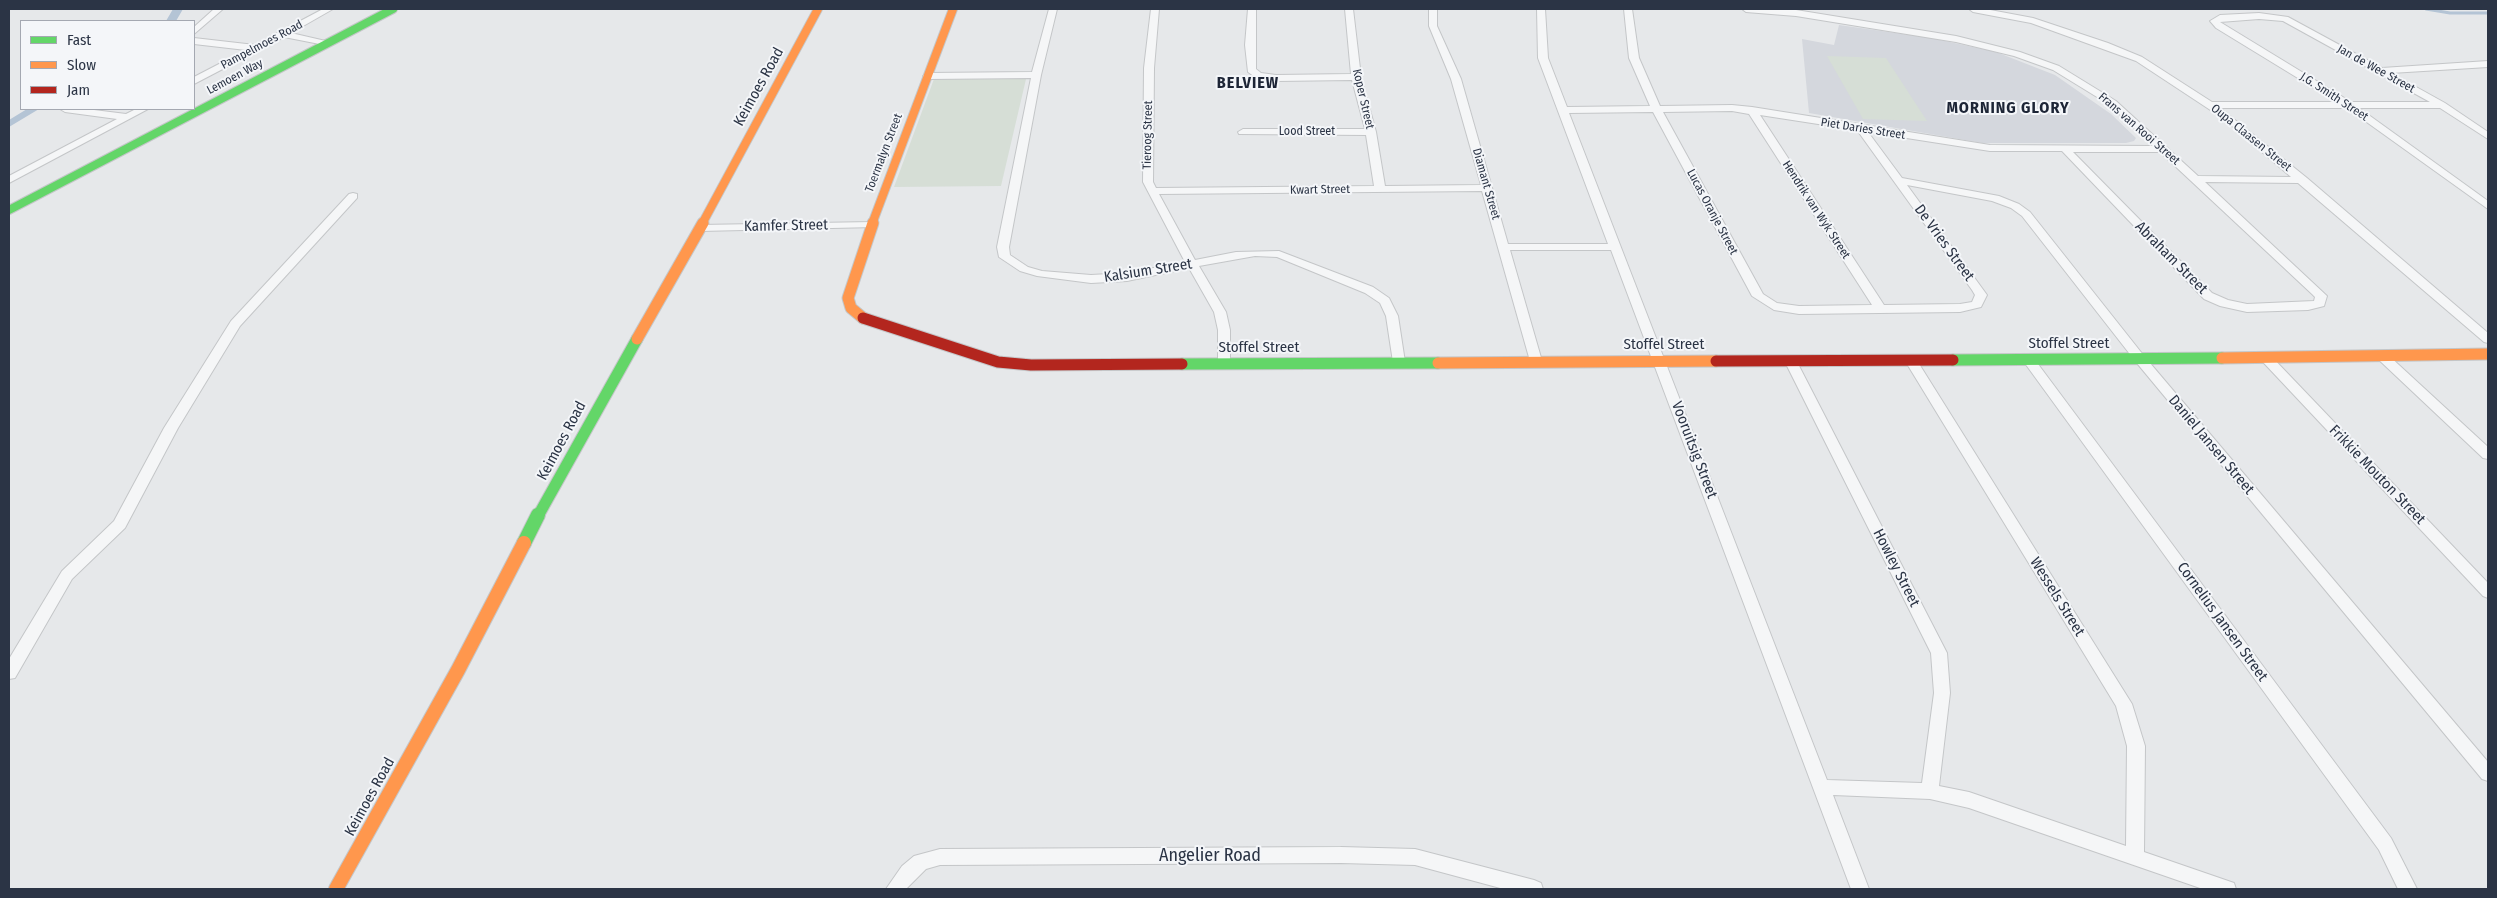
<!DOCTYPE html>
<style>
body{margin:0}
#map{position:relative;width:2497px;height:898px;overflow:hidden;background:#e6e8ea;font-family:"Fira Sans Condensed",sans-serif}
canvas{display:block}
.frame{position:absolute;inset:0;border:10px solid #2b3445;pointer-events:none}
.legend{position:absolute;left:20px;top:20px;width:175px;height:90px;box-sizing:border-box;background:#f4f6f9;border:1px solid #a4a8b1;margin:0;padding:6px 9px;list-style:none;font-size:15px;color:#2b3445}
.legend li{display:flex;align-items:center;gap:10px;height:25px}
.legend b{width:25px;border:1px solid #a4a8b1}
</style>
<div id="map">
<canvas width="2497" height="898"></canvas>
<div class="frame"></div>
<ul class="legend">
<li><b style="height:6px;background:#63d668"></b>Fast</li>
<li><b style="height:6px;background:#ff974d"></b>Slow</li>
<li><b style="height:6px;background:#b3261e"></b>Jam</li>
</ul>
</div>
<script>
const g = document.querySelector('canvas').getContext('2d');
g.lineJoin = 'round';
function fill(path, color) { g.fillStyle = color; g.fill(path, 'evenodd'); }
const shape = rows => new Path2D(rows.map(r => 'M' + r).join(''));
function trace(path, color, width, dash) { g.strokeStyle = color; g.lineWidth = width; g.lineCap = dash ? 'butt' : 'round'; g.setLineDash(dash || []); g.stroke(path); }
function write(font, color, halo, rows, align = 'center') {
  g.font = font + ' "Fira Sans Condensed",sans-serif'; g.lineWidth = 4; g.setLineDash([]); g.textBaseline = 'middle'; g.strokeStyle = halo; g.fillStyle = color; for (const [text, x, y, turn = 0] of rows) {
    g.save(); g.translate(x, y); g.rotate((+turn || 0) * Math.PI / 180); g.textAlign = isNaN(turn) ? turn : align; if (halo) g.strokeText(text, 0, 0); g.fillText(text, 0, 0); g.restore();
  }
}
fill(shape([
 [1839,25,1931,38,1996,52,2055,75,2111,114,2136,138,2134,141,2126,143,1982,143,1809,113,1802,39,1834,45]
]), '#d4d7dd');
fill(shape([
 [1827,56,1886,58,1927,121,1863,119],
 [934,79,1026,79,1001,186,894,187]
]), '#d6ded6');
trace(shape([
 [2426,9,2450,13,2488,13]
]), '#b4c4d5', 3);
fill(shape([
 [173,9,183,9,176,21,166,21,173,9],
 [27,109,39,109,9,127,9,120,27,109]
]), '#b4c4d5');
const street = shape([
 [214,9,223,9,194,34,194,27,214,9],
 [323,9,333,9,291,33,330,42,330,46,284,37,194,84,194,77,246,50,194,44,194,38,255,45,323,9],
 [1049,9,1057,9,1041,75,1009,247,1010,255,1028,267,1042,271,1091,275,1127,273,1185,262,1143,182,1144,68,1151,9,1159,9,1154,68,1153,182,1156,188,1374,186,1366,135,1239,134,1238,132,1243,129,1365,129,1352,80,1276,81,1255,77,1248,72,1245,45,1248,9,1256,9,1256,69,1261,73,1276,75,1351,74,1345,9,1353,9,1361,77,1376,132,1385,186,1481,185,1451,79,1429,26,1429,9,1437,9,1437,26,1461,79,1508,244,1608,244,1538,58,1537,9,1545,9,1548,58,1567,107,1650,106,1629,58,1624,9,1632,9,1639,58,1660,106,1732,105,1752,107,1990,145,2153,146,2110,105,2053,70,2014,56,1956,42,1796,16,1746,12,1742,9,1796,10,1956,36,2020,52,2059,66,2116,101,2198,176,2291,177,2224,119,2136,61,2031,23,1973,12,1969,9,1985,9,2033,18,2108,43,2142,57,2212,102,2337,102,2216,28,2210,21,2220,15,2259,13,2288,17,2382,68,2488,61,2488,67,2391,73,2445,103,2488,132,2488,139,2440,108,2359,108,2488,201,2488,209,2347,108,2220,108,2307,178,2488,333,2488,343,2484,342,2298,183,2205,182,2327,296,2324,306,2308,310,2247,312,2220,306,2204,299,2062,151,1990,151,1868,132,1902,178,1999,196,2019,204,2030,212,2144,356,2488,762,2488,781,2482,779,2136,362,2022,216,2011,208,1992,201,1907,185,1987,295,1981,307,1960,312,1799,314,1774,310,1752,296,1653,112,1569,113,1827,780,1922,783,1934,693,1931,653,1784,360,1790,356,1796,360,1947,653,1950,693,1939,786,1969,792,2126,846,2127,746,2116,706,1904,359,1910,355,1916,359,2132,704,2145,746,2144,852,2234,883,2236,889,2203,889,1969,808,1930,799,1833,795,1869,889,1851,889,1611,250,1510,250,1542,361,1536,365,1530,361,1482,191,1159,194,1195,260,1236,252,1279,251,1373,287,1389,298,1398,316,1405,362,1399,366,1393,362,1386,316,1380,303,1365,293,1277,257,1255,256,1199,266,1226,312,1230,330,1230,363,1229,366,1219,366,1218,363,1218,330,1214,312,1189,268,1127,281,1091,283,1037,276,1020,271,999,257,997,247,1031,78,928,79,923,76,928,73,1032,72,1049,9],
 [2259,19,2283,21,2430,102,2351,102,2220,22,2259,19],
 [1732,111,1749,114,1872,305,1799,306,1777,303,1763,294,1663,112,1732,111],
 [1760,115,1857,130,1972,290,1975,295,1972,302,1960,304,1884,305,1760,115],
 [2073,152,2160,152,2312,294,2315,297,2314,301,2247,304,2228,300,2212,293,2073,152],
 [60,109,86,109,126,114,136,109,148,109,9,183,9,176,117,119,65,112,60,109],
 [353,193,357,194,357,198,240,326,178,428,125,528,72,579,15,678,9,679,9,659,62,571,114,521,164,428,231,321,349,194,353,193],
 [872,222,876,223,876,227,700,231,694,228,700,225,872,222],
 [2383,353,2387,354,2488,447,2488,459,2483,458,2379,360,2377,357,2379,354,2383,353],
 [2266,354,2270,355,2488,583,2488,598,2483,596,2262,361,2260,358,2266,354],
 [2028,355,2032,356,2391,838,2417,889,2398,889,2379,850,2024,362,2022,359,2028,355],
 [1341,847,1415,849,1534,880,1541,883,1543,889,1504,889,1415,865,1341,863,940,865,926,869,906,889,886,889,902,866,914,856,940,849,1341,847]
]);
const fastFar2 = shape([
 [9,210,393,9]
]);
const fastFar1 = shape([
 [1953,360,2222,358],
 [1182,364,1438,363],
 [538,516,637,339]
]);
const fast = shape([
 [524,543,538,515]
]);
const slowFar2 = shape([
 [702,224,818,9],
 [872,224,953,9]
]);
const slowFar1 = shape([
 [863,318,851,308,848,298,873,223],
 [637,339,703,223],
 [2222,358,2488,354],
 [1438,363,1716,361]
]);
const slow = shape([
 [336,889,458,670,524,543]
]);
const jam = shape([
 [863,318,998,362,1031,365,1182,364],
 [1716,361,1953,360]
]);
trace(street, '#c4c6c8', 2);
trace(fastFar2, '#c4c6c8', 10);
trace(fastFar1, '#c4c6c8', 13);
trace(fast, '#c4c6c8', 16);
trace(slowFar2, '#c4c6c8', 10);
trace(slowFar1, '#c4c6c8', 13);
trace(slow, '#c4c6c8', 16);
trace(jam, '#c4c6c8', 13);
fill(street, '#f5f6f7');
trace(fastFar2, '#63d668', 8);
trace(fastFar1, '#63d668', 11);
trace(fast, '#63d668', 14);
trace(slowFar2, '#ff974d', 8);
trace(slowFar1, '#ff974d', 11);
trace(slow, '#ff974d', 14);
trace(jam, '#b3261e', 11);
write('12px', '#2b3445', '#f4f6f9', [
 ["Pampelmoes Road",262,45,-28],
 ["Jan de Wee Street",2376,69,29],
 ["Lemoen Way",235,77,-28],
 ["J.G. Smith Street",2334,97,33],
 ["Koper Street",1363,99,77],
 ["Piet Daries Street",1863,129,9],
 ["Frans van Rooi Street",2139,129,41],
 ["Lood Street",1307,132],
 ["Tieroog Street",1148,135,-89],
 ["Oupa Claasen Street",2251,138,39],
 ["Toermalyn Street",884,153,-69],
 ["Diamant Street",1486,184,74],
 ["Kwart Street",1320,190,-1],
 ["Hendrik van Wyk Street",1816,210,57],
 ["Lucas Oranje Street",1712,212,62]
]);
write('15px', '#2b3445', '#f4f6f9', [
 ["Keimoes Road",759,87,-61],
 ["Kamfer Street",786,226,-1],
 ["De Vries Street",1944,243,54],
 ["Abraham Street",2171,258,45],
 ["Kalsium Street",1148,271,-9],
 ["Stoffel Street",2069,344],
 ["Stoffel Street",1664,345],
 ["Stoffel Street",1259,348],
 ["Keimoes Road",562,441,-62],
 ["Daniel Jansen Street",2211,445,50],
 ["Vooruitsig Street",1694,450,69],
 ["Frikkie Mouton Street",2377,475,46],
 ["Howley Street",1896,568,63],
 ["Wessels Street",2057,597,58],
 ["Cornelius Jansen Street",2222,622,54],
 ["Keimoes Road",370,797,-61]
]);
g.letterSpacing = '1px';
write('bold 16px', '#1d2536', '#f4f6f9', [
 ["BELVIEW",1248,84],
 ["MORNING GLORY",2008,109]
]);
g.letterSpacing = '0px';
write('18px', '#2b3445', '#f4f6f9', [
 ["Angelier Road",1210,856]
]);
</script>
